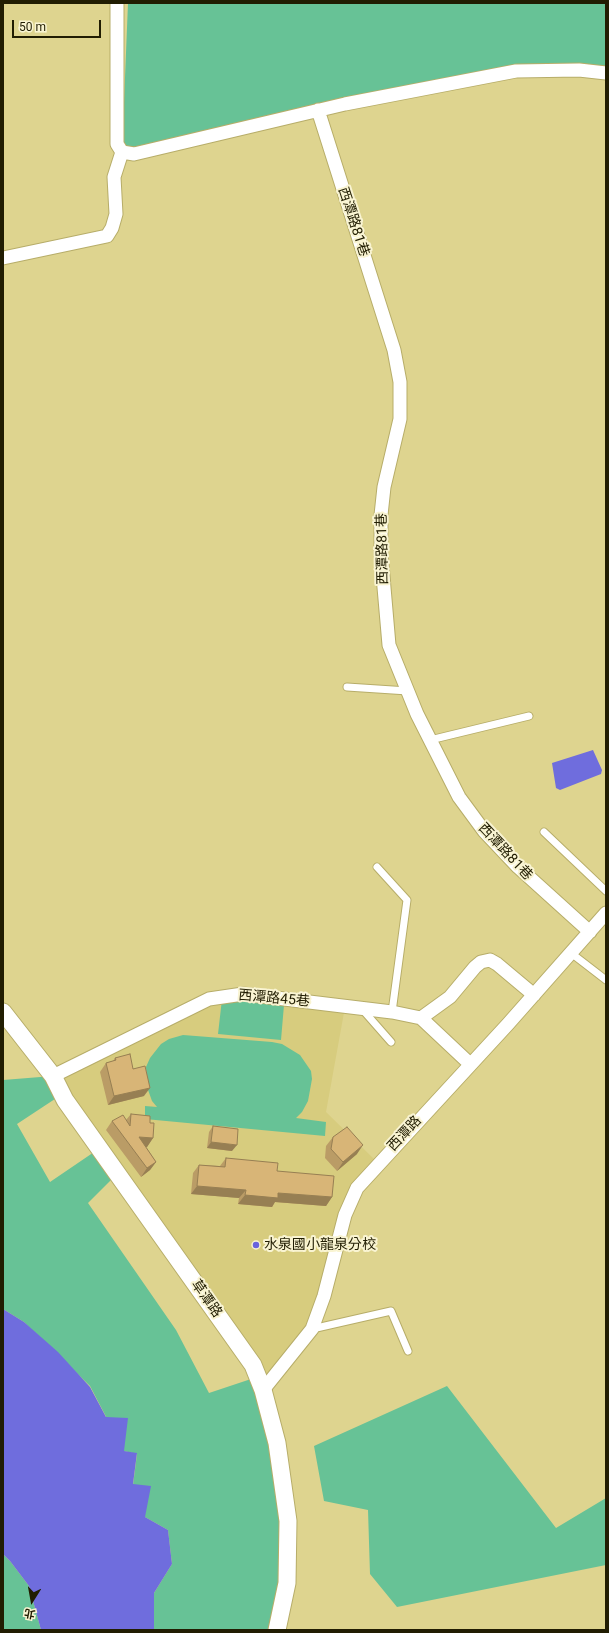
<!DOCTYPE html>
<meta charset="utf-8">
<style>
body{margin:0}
#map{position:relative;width:609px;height:1633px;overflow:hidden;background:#ded48f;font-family:Roboto,"Noto Sans TC",sans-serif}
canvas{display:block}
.frame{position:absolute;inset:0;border:4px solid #211d02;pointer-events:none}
.north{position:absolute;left:12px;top:1581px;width:40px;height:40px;-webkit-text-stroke:3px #f9f4d2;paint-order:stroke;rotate:191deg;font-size:11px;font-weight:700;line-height:16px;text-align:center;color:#211d02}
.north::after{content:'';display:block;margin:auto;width:14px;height:18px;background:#211d02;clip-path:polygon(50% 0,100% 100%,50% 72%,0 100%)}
.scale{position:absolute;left:12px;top:20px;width:89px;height:18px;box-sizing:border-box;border:2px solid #211d02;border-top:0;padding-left:5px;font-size:12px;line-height:14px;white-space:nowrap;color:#211d02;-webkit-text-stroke:3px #f9f4d2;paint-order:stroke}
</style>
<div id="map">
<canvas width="609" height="1633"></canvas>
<div class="frame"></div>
<div class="north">北</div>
<div class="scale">50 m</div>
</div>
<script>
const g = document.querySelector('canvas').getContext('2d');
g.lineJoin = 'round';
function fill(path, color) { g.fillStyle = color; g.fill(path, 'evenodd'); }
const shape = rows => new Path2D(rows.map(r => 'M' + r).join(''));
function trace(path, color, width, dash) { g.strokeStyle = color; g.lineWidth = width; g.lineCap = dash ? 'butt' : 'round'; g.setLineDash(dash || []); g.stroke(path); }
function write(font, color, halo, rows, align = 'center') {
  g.font = font + ' Roboto,"Noto Sans TC",sans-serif'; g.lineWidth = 4; g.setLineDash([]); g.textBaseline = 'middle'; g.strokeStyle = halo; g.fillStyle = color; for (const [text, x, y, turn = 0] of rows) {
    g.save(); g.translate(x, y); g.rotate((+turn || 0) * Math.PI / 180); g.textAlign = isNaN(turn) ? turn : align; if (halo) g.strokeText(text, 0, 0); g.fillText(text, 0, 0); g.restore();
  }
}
fill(shape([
 [243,994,345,1007,326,1112,374,1159,357,1188,317,1326,263,1390,53,1076,209,999]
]), '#d7cc7e');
fill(shape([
 [128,3,606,3,606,73,516,71,122,152],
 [222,999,284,1005,281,1040,218,1034],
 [183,1035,272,1042,282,1044,300,1055,311,1071,312,1079,308,1101,302,1112,296,1118,326,1122,325,1136,145,1119,145,1106,157,1107,152,1101,147,1087,146,1067,150,1058,161,1044,169,1039],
 [53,1076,61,1095,17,1124,50,1182,100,1148,118,1173,88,1203,176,1330,209,1393,260,1376,288,1521,276,1630,154,1630,154,1593,172,1564,168,1530,145,1517,133,1485,137,1454,124,1451,90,1386,24,1322,3,1309,3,1080],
 [447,1386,556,1528,606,1498,606,1565,397,1607,370,1574,368,1510,324,1501,314,1446],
 [3,1554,10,1561,29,1586,41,1630,3,1630]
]), '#67c296');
fill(shape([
 [593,750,602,770,601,774,560,790,556,788,552,763],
 [3,1309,24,1322,58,1352,90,1387,106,1417,128,1418,124,1451,137,1453,133,1484,151,1486,145,1517,168,1530,172,1564,154,1593,154,1630,41,1630,29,1586,10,1561,3,1554]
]), '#6f6ddd');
const service = shape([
 [347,687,408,691],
 [430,740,529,716],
 [544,832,606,891],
 [377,867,407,900,392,1012],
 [571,953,606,980],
 [362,1009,391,1042],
 [312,1329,391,1311,408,1351]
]);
const minor = shape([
 [117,3,117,144,122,152,134,154,345,104,516,71,579,70,606,73],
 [318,110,394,350,400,382,400,419,384,487,381,515,381,553,389,645,417,714,459,797,484,831,518,867,590,932],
 [3,258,107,236,112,228,116,214,114,177,122,152],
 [421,1018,450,997,475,967,481,962,490,960,497,964,534,995],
 [53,1076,209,999,243,994,392,1012,421,1018,470,1064],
 [263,1390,312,1329,324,1296,345,1215,357,1188,508,1024,606,913]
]);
const tertiary = shape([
 [3,1012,53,1076,65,1100,253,1365,263,1390,277,1443,288,1521,287,1583,277,1630]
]);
trace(service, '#b7ad69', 9);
trace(minor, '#b7ad69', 15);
trace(tertiary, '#b7ad69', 19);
trace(service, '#fff', 7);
trace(minor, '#fff', 13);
trace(tertiary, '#fff', 17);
fill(shape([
 [115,1058,133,1069,144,1096,108,1105,100,1072,106,1063,113,1061],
 [131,1114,150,1123,153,1138,147,1147,146,1147,156,1162,150,1170,141,1177,106,1130,112,1121,126,1120],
 [213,1126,232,1151,207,1148,209,1132],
 [333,1137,357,1154,337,1171,325,1158,326,1146],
 [226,1158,277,1171,332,1197,326,1206,275,1202,272,1207,238,1204,239,1198,191,1194,193,1173,199,1165,220,1166]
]), '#ba9c66');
fill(shape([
 [150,1088,144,1096,108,1105,114,1096],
 [139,1137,153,1138,147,1147,133,1146],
 [211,1142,237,1145,232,1151,207,1148],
 [363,1145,357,1154,337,1171,343,1162],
 [156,1162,150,1170,141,1177,147,1168],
 [197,1186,246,1190,239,1198,191,1194],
 [278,1193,332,1197,326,1206,275,1202,272,1207,238,1204,245,1195]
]), '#977f53');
const building = shape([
 [130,1054,133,1069,145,1066,150,1088,114,1096,106,1063,116,1060,115,1058,130,1054],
 [131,1114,150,1116,150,1123,154,1123,153,1138,139,1137,156,1162,147,1168,112,1121,123,1115,130,1126,131,1114],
 [213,1126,238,1129,237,1145,211,1142,213,1126],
 [347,1127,363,1145,343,1162,331,1149,333,1137,347,1127],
 [226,1158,278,1163,277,1171,334,1176,332,1197,278,1193,278,1198,245,1195,246,1190,197,1186,199,1165,225,1167,226,1158]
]);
fill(building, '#d8b577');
trace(building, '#977f53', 1);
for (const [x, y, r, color] of [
 [256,1245,4,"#6a64de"]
]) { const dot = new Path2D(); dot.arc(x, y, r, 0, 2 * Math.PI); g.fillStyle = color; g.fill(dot); trace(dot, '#f9f4d2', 1.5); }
write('14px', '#211d02', '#f9f4d2', [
 ["西潭路81巷",353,222,72],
 ["西潭路81巷",383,549,-91],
 ["西潭路81巷",505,852,47],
 ["西潭路45巷",274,999,5],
 ["西潭路",405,1134,-47],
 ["草潭路",206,1299,55]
]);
write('14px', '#211d02', '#f9f4d2', [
 ["水泉國小龍泉分校",264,1245]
], 'left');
</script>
